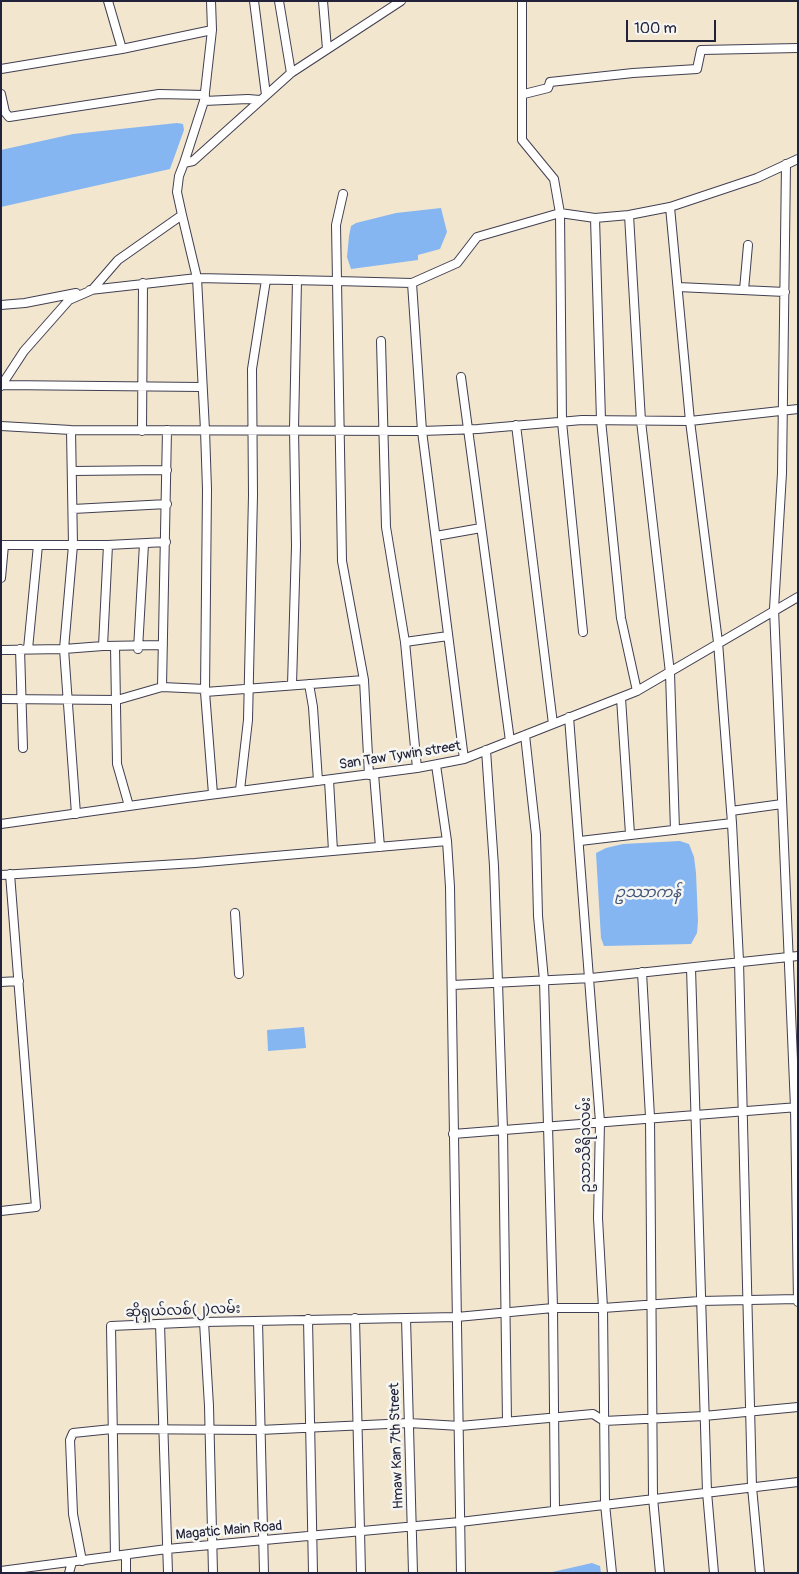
<!DOCTYPE html>
<meta charset="utf-8">
<style>
body{margin:0}
#map{position:relative;width:799px;height:1574px;overflow:hidden;background:#f2e6cf;font-family:Pangolin,sans-serif}
canvas{display:block}
.frame{position:absolute;inset:0;border:2px solid #22223b;pointer-events:none}
.scale{position:absolute;left:626px;top:20px;width:90px;height:22px;box-sizing:border-box;border:2px solid #22223b;border-top:0;padding-left:6px;font-size:15px;line-height:18px;white-space:nowrap;color:#22223b;-webkit-text-stroke:4px #f6f6f2;paint-order:stroke}
</style>
<div id="map">
<canvas width="799" height="1574"></canvas>
<div class="frame"></div>
<div class="scale">100 m</div>
</div>
<script>
const g = document.querySelector('canvas').getContext('2d');
g.lineJoin = 'round';
function fill(path, color) { g.fillStyle = color; g.fill(path, 'evenodd'); }
const shape = rows => new Path2D(rows.map(r => 'M' + r).join(''));
function trace(path, color, width, dash) { g.strokeStyle = color; g.lineWidth = width; g.lineCap = dash ? 'butt' : 'round'; g.setLineDash(dash || []); g.stroke(path); }
function write(font, color, halo, rows, align = 'center') {
  g.font = font + ' Pangolin,"Noto Sans Myanmar",sans-serif'; g.lineWidth = 5; g.setLineDash([]); g.textBaseline = 'middle'; g.strokeStyle = halo; g.fillStyle = color; for (const [text, x, y, turn = 0] of rows) {
    g.save(); g.translate(x, y); g.rotate((+turn || 0) * Math.PI / 180); g.textAlign = isNaN(turn) ? turn : align; if (halo) g.strokeText(text, 0, 0); g.fillText(text, 0, 0); g.restore();
  }
}
fill(shape([
 [177,123,183,124,184,130,170,169,1,207,1,150,73,134],
 [441,208,447,232,440,249,418,255,418,260,351,269,347,257,349,236,351,226,356,223,396,213],
 [680,841,689,844,694,857,696,873,698,921,697,933,691,944,604,946,601,938,596,853,606,848,623,844],
 [304,1027,306,1048,268,1051,267,1030],
 [592,1563,600,1566,601,1573,548,1573]
]), '#85b6f1');
const minor = shape([
 [108,1,122,49],
 [254,1,266,95],
 [279,1,291,73],
 [323,1,327,49],
 [522,1,522,140,554,179,560,213,562,422,583,632],
 [1,69,122,49,212,30],
 [1,94,5,112,9,117,159,94,205,95],
 [524,94,548,88,550,82,633,73,697,69,701,50,798,48],
 [204,101,248,99,260,100],
 [184,163,204,101,212,30,211,1],
 [786,164,782,473,774,609,795,1107,798,1302],
 [670,207,690,421,718,642,732,823,739,961,752,1487,760,1573],
 [182,215,197,278,205,430,207,489,205,692,213,794],
 [629,215,641,421,670,673,675,830],
 [595,218,601,420,621,618,637,691],
 [412,283,422,431,464,759],
 [678,287,785,292],
 [90,290,197,278,337,281,336,225,343,194],
 [744,290,748,245],
 [1,305,25,303,76,293],
 [381,341,386,527,405,642,417,768],
 [461,377,510,741],
 [2,385,202,387],
 [1,386,24,351,69,300,92,290,118,260,182,215,177,192,179,176,184,163,193,161,291,73,401,1],
 [516,425,553,724],
 [1,426,71,430,422,431,478,429,582,420,690,421,798,409],
 [71,430,73,545,64,649,76,814],
 [142,431,143,283],
 [72,471,167,470],
 [73,509,167,504],
 [436,536,481,528],
 [1,545,108,545,166,542],
 [108,545,103,646,163,645],
 [1,578,4,545],
 [405,642,448,636],
 [115,646,117,764,129,806],
 [20,649,23,748],
 [28,649,38,545],
 [138,649,144,544],
 [1,650,64,649,103,646],
 [309,684,313,707,318,781],
 [292,685,296,546,294,429,297,280],
 [162,687,167,430],
 [205,692,364,680],
 [621,698,630,834],
 [1,699,117,700,162,687,205,689],
 [569,717,600,1122,598,1218,603,1308,605,1504,612,1573],
 [525,735,536,835,538,916,544,980,553,1308,555,1510],
 [486,750,494,866,503,1130,507,1422],
 [436,765,447,841,450,887,461,1573],
 [374,774,380,847],
 [369,775,364,680,342,561,337,281,412,283,457,263,477,237,560,213,595,218,629,215,670,207,757,178,798,159],
 [329,780,333,851],
 [240,790,248,720,253,495,252,369,266,280],
 [731,811,782,804],
 [1,824,186,798,417,768,464,759,637,691,798,597],
 [580,841,732,823],
 [1,875,195,863,447,841],
 [235,913,239,974],
 [691,968,707,1492,714,1573],
 [642,972,650,1117,653,1498,660,1573],
 [1,982,19,981],
 [453,985,591,978,798,956],
 [453,1134,798,1107],
 [1,1211,36,1207,10,874],
 [355,1318,361,1573],
 [406,1318,413,1573],
 [308,1319,313,1573],
 [258,1321,264,1573],
 [204,1322,209,1406,213,1573],
 [160,1324,168,1573],
 [126,1555,126,1573],
 [115,1556,111,1326,204,1322,457,1317,553,1308,603,1308,700,1301,798,1299],
 [82,1561,73,1514,70,1440,73,1433,112,1429,260,1430,409,1423,460,1426,593,1414,604,1421,704,1416,798,1407],
 [1,1571,167,1549,460,1522,798,1482],
 [69,1573,72,1562]
]);
trace(minor, '#413f51', 10);
trace(minor, '#fff', 8);
write('14px', '#22223b', '#f6f6f2', [
 ["San Taw Tywin street",400,756,-9],
 ["ဥသာသီရိ၁လမ်း",586,1145,-90],
 ["ဆိုရှယ်လစ်(၂)လမ်း",183,1311,-2],
 ["Hmaw Kan 7th Street",397,1446,-92],
 ["Magatic Main Road",229,1531,-5]
]);
write('italic 15px', '#45567b', '#f6f6f2', [
 ["ဥဿာကန်",648,893]
]);
</script>
